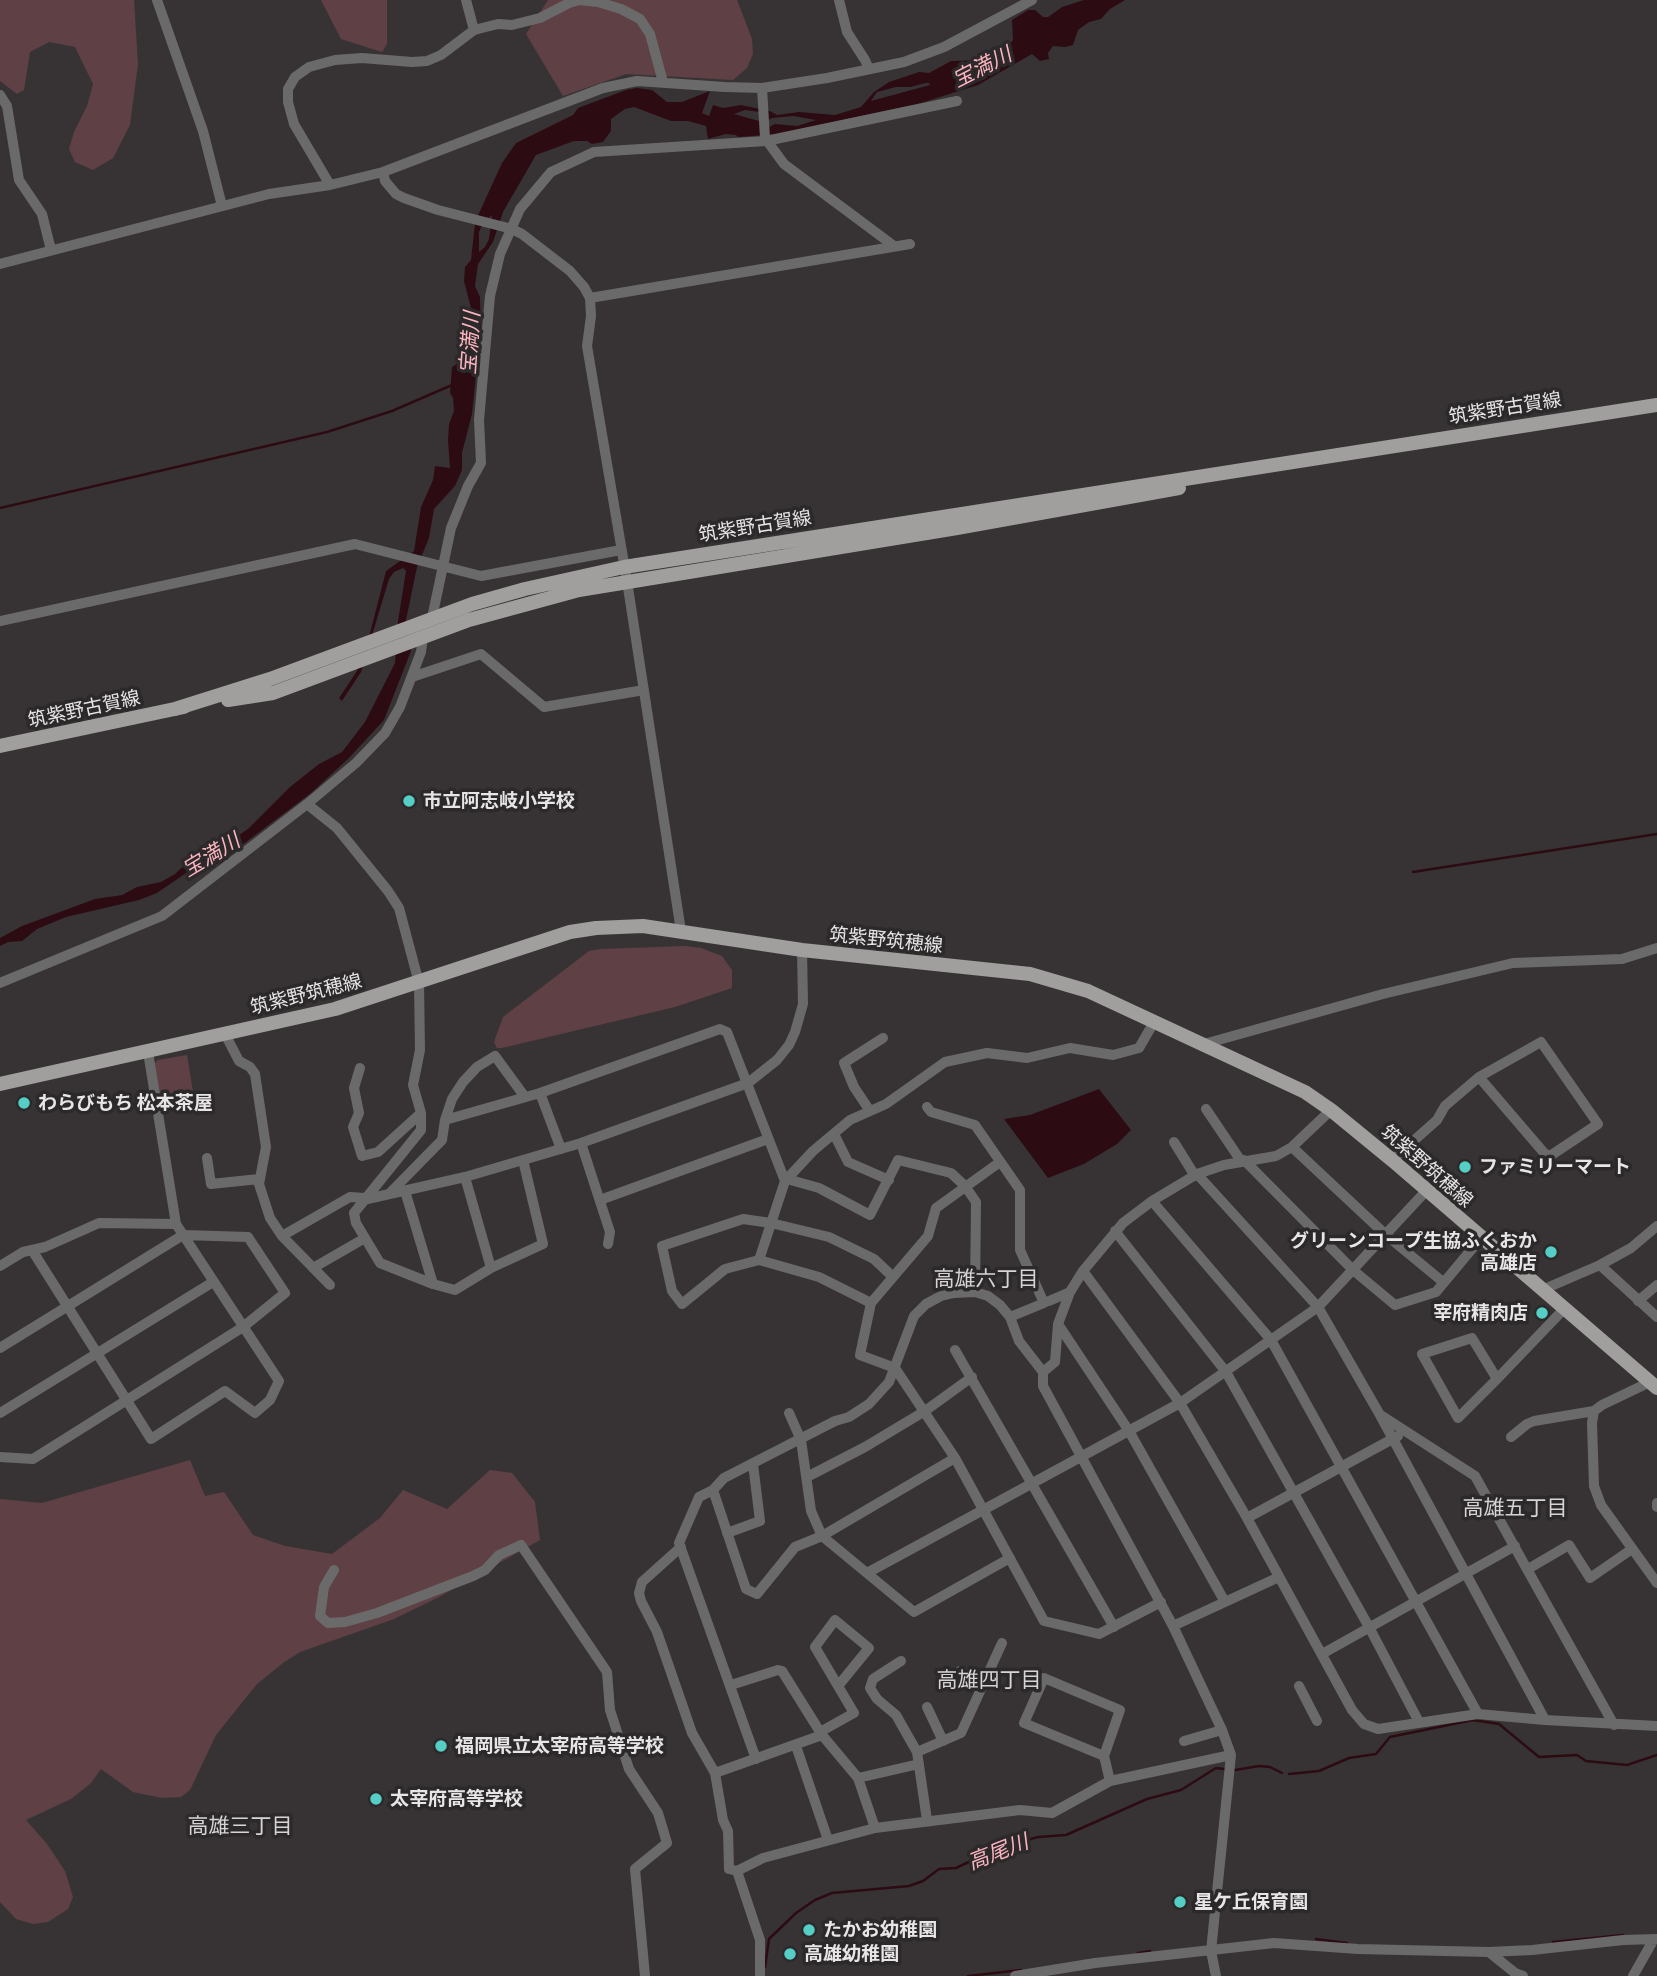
<!DOCTYPE html>
<meta charset="utf-8">
<style>
body{margin:0}
canvas{display:block;background:#373334}
</style>
<canvas width="1657" height="1976"></canvas>
<script>
const g = document.querySelector('canvas').getContext('2d');
g.lineJoin = 'round';
function fill(path, color) { g.fillStyle = color; g.fill(path, 'evenodd'); }
const shape = rows => new Path2D(rows.map(r => 'M' + r).join(''));
function trace(path, color, width, dash) { g.strokeStyle = color; g.lineWidth = width; g.lineCap = dash ? 'butt' : 'round'; g.setLineDash(dash || []); g.stroke(path); }
function write(font, color, halo, rows, align = 'center') {
  g.font = font + ' Barlow,"Noto Sans JP",sans-serif'; g.lineWidth = 7; g.setLineDash([]); g.textBaseline = 'middle'; g.strokeStyle = halo; g.fillStyle = color; for (const [text, x, y, turn = 0] of rows) {
    g.save(); g.translate(x, y); g.rotate((+turn || 0) * Math.PI / 180); g.textAlign = isNaN(turn) ? turn : align; if (halo) g.strokeText(text, 0, 0); g.fillText(text, 0, 0); g.restore();
  }
}
fill(shape([
 [0,0,134,0,138,64,130,125,113,158,93,170,75,162,69,149,74,132,87,106,93,84,75,47,49,42,30,52,24,90,17,94,0,81],
 [321,0,387,0,387,44,382,52,341,39],
 [548,0,737,0,752,39,753,54,747,68,733,80,626,74,563,96,526,34],
 [685,946,701,948,722,956,732,970,732,988,675,1007,502,1048,497,1048,494,1042,503,1017,589,951,601,949],
 [187,1055,193,1092,158,1098,153,1065,158,1060],
 [190,1460,205,1496,224,1492,253,1535,285,1546,332,1554,380,1518,403,1490,447,1509,490,1470,512,1473,535,1502,540,1540,439,1597,394,1619,300,1652,283,1663,257,1684,216,1735,190,1790,181,1797,162,1798,133,1792,101,1769,91,1783,71,1799,26,1820,47,1844,65,1871,73,1897,68,1909,48,1922,33,1924,16,1919,0,1902,0,1499,42,1503]
]), '#5e4045');
fill(shape([
 [1084,0,1125,0,1110,9,1101,19,1089,22,1078,30,1073,45,1065,47,1053,46,1048,53,1049,59,1040,61,1032,54,978,85,921,103,778,134,738,137,736,135,726,134,708,139,706,126,688,121,671,121,634,107,625,109,611,119,611,131,603,142,592,144,587,141,574,141,536,155,503,212,493,242,478,264,475,286,480,297,481,327,472,414,462,453,462,470,455,486,434,509,429,538,417,567,406,620,411,651,384,720,349,758,311,793,217,864,192,869,157,893,139,900,66,917,37,929,22,941,8,942,0,946,0,938,22,926,95,899,122,895,137,887,161,882,175,874,197,853,217,850,224,845,248,829,290,787,319,764,342,752,365,722,395,663,398,621,406,571,403,568,394,572,389,579,361,672,342,701,339,698,357,671,369,637,386,571,414,551,421,507,433,480,435,466,450,468,448,440,449,424,454,411,453,398,450,393,452,367,464,359,472,325,472,312,464,281,465,267,471,260,475,223,480,211,502,163,516,143,573,115,578,108,626,90,637,88,652,90,667,102,682,102,710,91,702,113,709,116,713,105,723,108,741,105,770,111,777,115,799,112,835,115,861,107,874,92,889,82,919,72,929,73,951,61,986,60,1009,45,1013,40,1012,20,1028,10,1035,10,1043,17,1048,17,1062,7],
 [926,83,929,83,930,85,871,101,877,92,896,87,910,87],
 [745,110,767,113,769,115,759,121,734,114],
 [793,116,816,120,797,126,775,124,769,127,760,125,772,118],
 [492,215,489,239,485,247,479,252,479,232,483,223],
 [1099,1089,1131,1130,1117,1144,1084,1164,1048,1178,1004,1119,1030,1115]
]), '#2c0b13');
trace(shape([
 [0,508,327,432,392,411,452,385],
 [1413,872,1657,834],
 [1235,1770,1259,1766,1270,1767,1282,1773],
 [1289,1774,1319,1771,1349,1758,1376,1754,1390,1737,1473,1720,1499,1724,1539,1757,1577,1755,1586,1761,1627,1765,1657,1755],
 [1316,1939,1347,1943],
 [1553,1942,1623,1935],
 [1138,1953,1150,1951],
 [765,1967,769,1939,796,1913,815,1900,832,1893,909,1886,923,1881,939,1869,956,1868,998,1848,1038,1837,1066,1835,1147,1799,1181,1790,1216,1768,1224,1769],
 [968,1976,1021,1970]
]), '#2c0b13', 2.5);
trace(shape([
 [157,0,203,131,222,206],
 [466,0,474,30],
 [839,0,847,32,865,60,869,69],
 [762,88,765,138,784,164,894,246],
 [0,95,7,106,19,180,42,214,51,250],
 [383,172,385,181,396,194,404,198,438,210,512,229,522,234,570,271,584,287,590,298,591,316,587,346,627,581,681,931],
 [330,185,294,124,288,102,288,89,295,77,309,67,335,60,362,58,412,62,427,61,441,55,474,30,498,24,512,25,540,18,569,3,579,0,598,2,621,9,640,19,650,34,663,82],
 [0,264,269,194,330,185,383,172,603,88,637,81,725,87,762,88,827,78,904,62,944,47,1032,0],
 [590,298,910,244],
 [432,618,451,528,468,486,481,463,479,420,490,296,500,254,520,209,551,172,594,152,766,141,957,101],
 [0,621,355,544,481,576,621,550],
 [412,677,481,654,544,707,644,690],
 [307,804,337,828,388,891,399,908,419,983,420,1050,413,1085,421,1113,421,1130,354,1213,356,1223,380,1263,433,1284,455,1290,491,1268,543,1244,523,1160],
 [0,983,162,916,307,804,356,763,385,733,400,707,421,652,423,637],
 [225,1034,239,1061,250,1067,255,1074,266,1147,259,1184,270,1218,282,1236,350,1197,365,1198],
 [1204,1044,1383,994,1513,963,1622,959,1657,948],
 [360,1068,354,1088,359,1113,353,1127,362,1156,378,1152,421,1113],
 [540,1093,561,1149],
 [927,1107,931,1112,975,1125,1020,1190,1020,1250,1044,1303,1010,1317],
 [1206,1109,1241,1161],
 [870,1111,854,1087,844,1063,883,1038],
 [445,1120,452,1099,463,1082,477,1067,495,1056,525,1097],
 [834,1134,848,1162,889,1180],
 [1174,1142,1195,1176],
 [581,1143,610,1232,608,1244],
 [1292,1147,1386,1235,1443,1282],
 [207,1158,211,1184,259,1179],
 [1244,1160,1353,1270,1395,1305,1436,1292,1481,1238],
 [1392,1160,1437,1120,1445,1106,1479,1077,1545,1154,1550,1156,1598,1124,1541,1042,1479,1077],
 [1000,1162,936,1208,928,1236,871,1303,860,1355,895,1368,955,1458,1044,1621,1099,1634,1161,1602],
 [1197,1174,1318,1307,1380,1415,1545,1720],
 [465,1177,491,1268],
 [787,1179,819,1188,870,1215,898,1160,951,1173,965,1186,976,1202,975,1292],
 [405,1191,433,1284],
 [389,1194,442,1140,445,1120,540,1093,720,1029,727,1032,785,1181],
 [363,1200,465,1177,581,1143,748,1083,777,1060,789,1045,795,1032,803,1004,802,950],
 [600,1200,768,1139],
 [1152,1201,1271,1340,1478,1714],
 [1115,1231,1226,1372,1369,1627,1419,1722],
 [282,1236,330,1285],
 [32,1250,151,1439,225,1391,255,1413,270,1400,279,1381,176,1224,148,1052],
 [759,1260,785,1181,813,1151,850,1120,886,1104,945,1062,987,1053,1027,1058,1070,1048,1113,1055,1139,1048,1154,1022],
 [1600,1265,1657,1317],
 [0,1266,23,1252,45,1247,99,1223,176,1224],
 [313,1268,365,1238],
 [1083,1271,1180,1403,1247,1518,1352,1710,1364,1724,1378,1729,1478,1714,1545,1720,1657,1726],
 [1542,1290,1600,1265,1631,1248,1657,1226],
 [1049,1301,1070,1292],
 [1638,1301,1657,1285],
 [871,1303,819,1277,759,1260,725,1269,682,1304,672,1291,662,1246,743,1219,771,1223,829,1237,874,1259,893,1277],
 [1058,1324,1129,1431,1225,1602],
 [0,1348,183,1235,248,1237,285,1293,243,1327,33,1459,0,1457],
 [955,1350,1114,1627],
 [1043,1372,1055,1362,1058,1324,1070,1292,1083,1271,1123,1223,1152,1201,1197,1174,1224,1165,1276,1156,1292,1147,1331,1110],
 [1497,1379,1472,1338,1422,1354,1458,1418,1497,1379,1564,1309],
 [1650,1382,1602,1405,1594,1411,1592,1423,1594,1486,1601,1505,1657,1583],
 [0,1413,213,1282],
 [789,1413,801,1440,811,1511,822,1536,914,1612,1010,1558],
 [1382,1416,1475,1476,1614,1725],
 [1511,1437,1527,1424,1534,1421,1594,1411],
 [807,1477,865,1447,925,1411,972,1377],
 [713,1490,746,1589,757,1594,795,1547,822,1536,955,1458],
 [1657,1503,1657,1507],
 [1247,1518,1398,1436],
 [727,1533,760,1521,753,1464],
 [681,1547,642,1582,639,1593,641,1601,657,1632,692,1733,715,1773,822,1735],
 [1528,1569,1569,1545,1590,1578,1632,1549],
 [334,1570,324,1587,320,1616,328,1623,345,1622,377,1613,473,1576,485,1570,499,1555,521,1545,607,1672,610,1710,629,1769,658,1813,667,1843,635,1869,645,1976],
 [867,1573,1180,1403,1318,1307,1426,1191],
 [1173,1626,1279,1577],
 [1322,1654,1515,1546],
 [901,1661,873,1679,870,1688,877,1699,896,1715,917,1752,927,1820],
 [960,1671,983,1681],
 [731,1685,778,1670,782,1671,822,1735,858,1778,875,1828],
 [1299,1686,1317,1721],
 [927,1707,943,1741],
 [820,1732,854,1713,838,1686,815,1647,835,1620,869,1648,838,1686],
 [1184,1741,1222,1730],
 [796,1746,828,1840],
 [917,1752,961,1733,1002,1643],
 [1104,1756,1024,1723,1044,1678,1120,1710,1104,1756,1110,1781],
 [756,1759,679,1543,699,1497,713,1490,724,1478,835,1421,849,1417,869,1404,889,1382,914,1316,926,1304,941,1296,954,1293,975,1292,988,1296,1000,1305,1010,1317,1019,1341,1043,1372,1043,1386,1173,1626,1222,1730,1231,1755,1211,1951,1216,1976],
 [715,1773,723,1820,728,1831,729,1869,737,1871],
 [858,1778,919,1764],
 [1489,1952,1515,1973,1523,1976],
 [760,1976,760,1940,737,1871,763,1858,875,1828,1020,1810,1052,1813,1110,1781,1231,1755],
 [1015,1976,1095,1963,1274,1943,1358,1949,1489,1952,1532,1950,1623,1940,1657,1939],
 [1633,1976,1654,1939]
]), '#6b6a6a', 10);
trace(shape([
 [228,700,273,693,469,620,579,590,957,528,1179,488],
 [175,709,270,679,472,604,525,589,624,567,1657,405],
 [0,746,184,707],
 [0,1084,335,1009,570,932,596,928,643,926,802,950,1030,974,1088,991,1305,1092,1331,1110,1392,1160,1657,1388]
]), '#a19e9e', 14);
for (const [x, y, r, color] of [
 [409,801,7,"#55cec5"],
 [24,1103,7,"#55cec5"],
 [1465,1167,7,"#55cec5"],
 [1551,1252,7,"#55cec5"],
 [1542,1313,7,"#55cec5"],
 [441,1746,7,"#55cec5"],
 [376,1799,7,"#55cec5"],
 [1180,1902,7,"#55cec5"],
 [809,1930,7,"#55cec5"],
 [790,1954,7,"#55cec5"]
]) { const dot = new Path2D(); dot.arc(x, y, r, 0, 2 * Math.PI); g.fillStyle = color; g.fill(dot); trace(dot, '#2c292a', 2.5); }
write('19px', '#e7e5e5', '#2c292a', [
 ["筑紫野古賀線",1505,408,-9],
 ["筑紫野古賀線",755,526,-9],
 ["筑紫野古賀線",84,709,-12],
 ["筑紫野筑穂線",886,940,6],
 ["筑紫野筑穂線",306,994,-14],
 ["筑紫野筑穂線",1427,1166,41]
]);
write('bold 19px', '#e7e5e5', '#2c292a', [
 ["市立阿志岐小学校",423,801],
 ["わらびもち 松本茶屋",38,1103],
 ["ファミリーマート",1479,1167],
 ["グリーンコープ生協ふくおか",1537,1241,"right"],
 ["高雄店",1537,1263,"right"],
 ["宰府精肉店",1528,1313,"right"],
 ["福岡県立太宰府高等学校",455,1746],
 ["太宰府高等学校",390,1799],
 ["星ケ丘保育園",1194,1902],
 ["たかお幼稚園",823,1930],
 ["高雄幼稚園",804,1954]
], 'left');
write('italic 21px', '#fcb4c0', '#2c292a', [
 ["宝満川",982,67,-27],
 ["宝満川",470,343,-86],
 ["宝満川",211,855,-31],
 ["高尾川",998,1852,-21]
]);
write('21px', '#d8d4d5', '#2c292a', [
 ["高雄六丁目",986,1279],
 ["高雄五丁目",1515,1508],
 ["高雄四丁目",989,1680],
 ["高雄三丁目",240,1826]
]);
</script>
